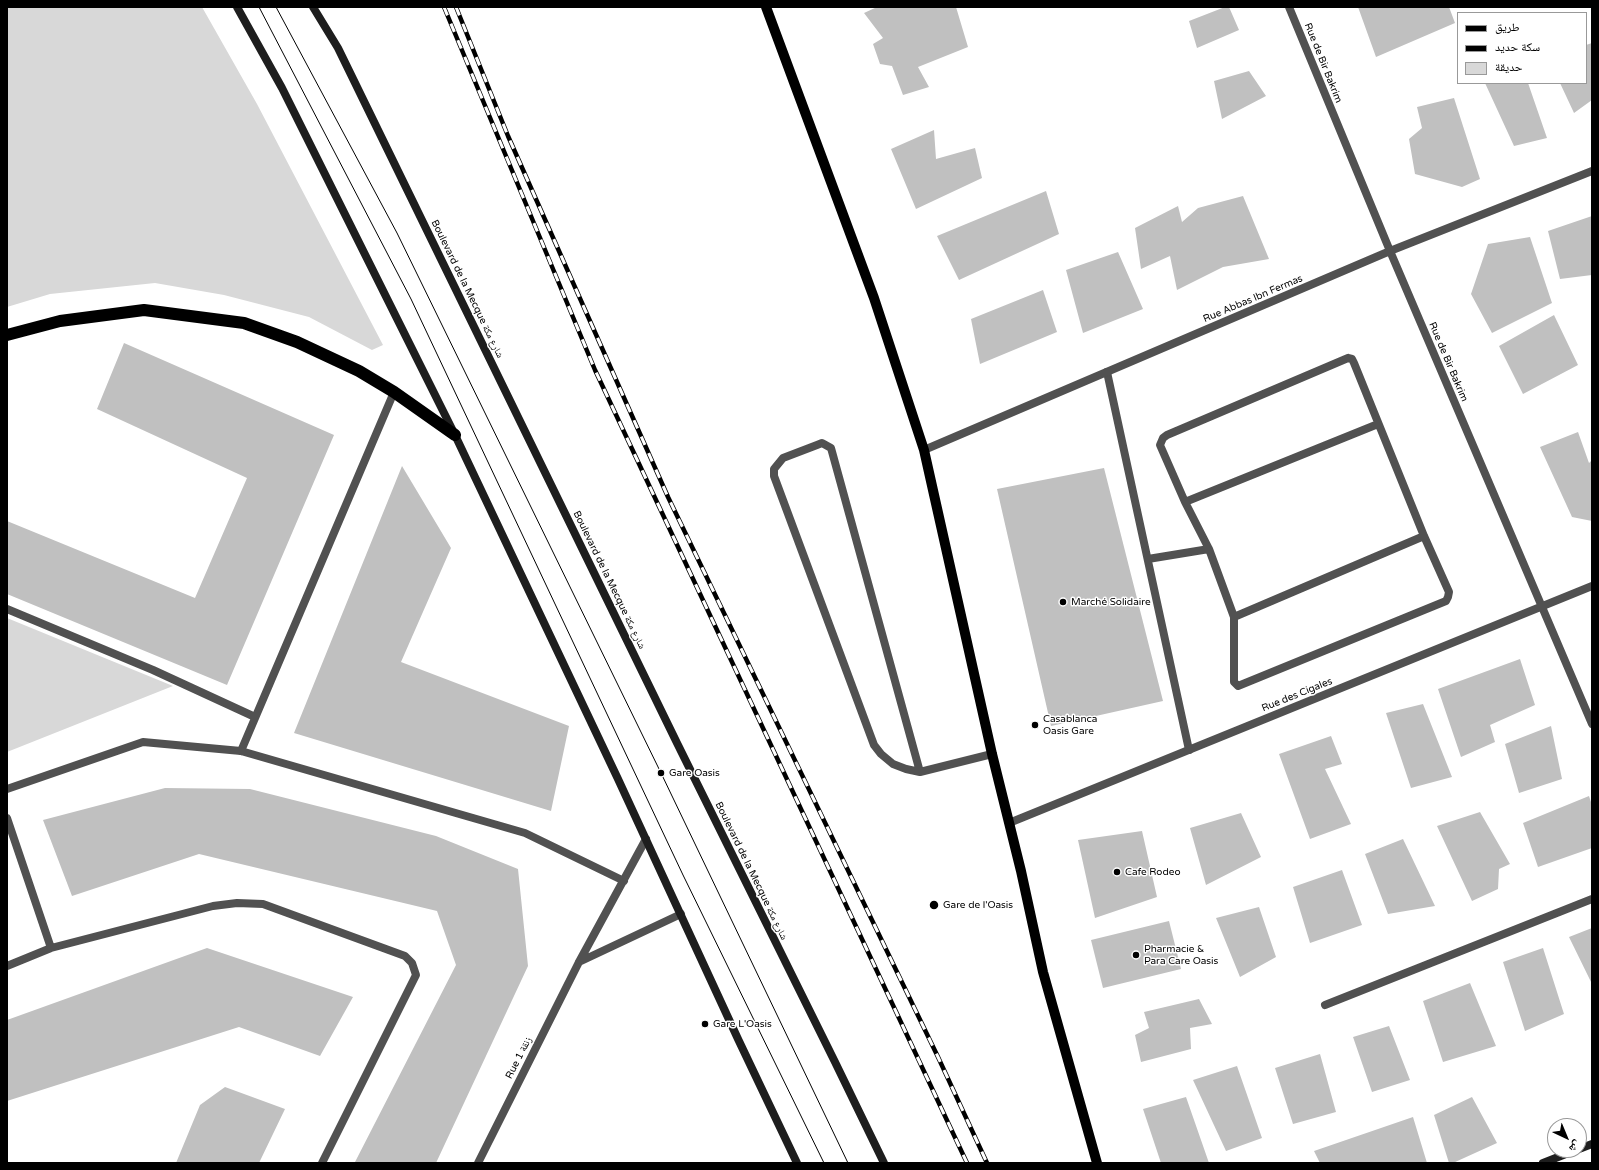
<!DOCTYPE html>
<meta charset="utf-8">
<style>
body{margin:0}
#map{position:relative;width:1599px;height:1170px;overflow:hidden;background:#fff;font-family:"Varela Round","Noto Naskh Arabic",sans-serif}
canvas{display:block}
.frame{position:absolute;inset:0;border:8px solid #000;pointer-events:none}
.legend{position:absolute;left:1457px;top:12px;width:130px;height:72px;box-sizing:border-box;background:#fff;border:1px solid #999;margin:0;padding:5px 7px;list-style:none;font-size:12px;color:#000}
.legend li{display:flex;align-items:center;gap:8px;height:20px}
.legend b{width:20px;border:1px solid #999}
.north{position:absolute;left:1547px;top:1118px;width:40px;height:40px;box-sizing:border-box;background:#fff;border:1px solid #999;border-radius:50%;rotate:136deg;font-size:11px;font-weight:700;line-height:16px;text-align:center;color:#000}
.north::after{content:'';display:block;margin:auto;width:14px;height:18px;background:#000;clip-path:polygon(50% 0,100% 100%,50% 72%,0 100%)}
</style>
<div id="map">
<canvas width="1599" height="1170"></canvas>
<div class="frame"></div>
<ul class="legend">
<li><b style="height:5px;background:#000"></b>طريق</li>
<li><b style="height:5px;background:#000"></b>سكة حديد</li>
<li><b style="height:11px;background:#d8d8d8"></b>حديقة</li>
</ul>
<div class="north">ش</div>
</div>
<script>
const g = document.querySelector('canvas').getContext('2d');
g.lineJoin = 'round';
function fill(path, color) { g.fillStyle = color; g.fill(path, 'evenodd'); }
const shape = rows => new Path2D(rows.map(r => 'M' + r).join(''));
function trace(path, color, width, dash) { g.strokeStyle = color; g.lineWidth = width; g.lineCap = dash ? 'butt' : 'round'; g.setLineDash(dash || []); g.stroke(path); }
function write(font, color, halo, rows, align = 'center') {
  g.font = font + ' "Varela Round","Noto Naskh Arabic",sans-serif'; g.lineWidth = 3; g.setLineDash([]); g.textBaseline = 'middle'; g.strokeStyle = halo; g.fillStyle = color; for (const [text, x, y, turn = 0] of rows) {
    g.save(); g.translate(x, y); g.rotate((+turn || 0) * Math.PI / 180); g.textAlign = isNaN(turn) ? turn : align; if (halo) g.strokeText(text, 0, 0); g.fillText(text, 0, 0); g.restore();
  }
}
fill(shape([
 [7,7,202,7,257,104,383,345,372,350,309,317,224,295,155,283,50,294,7,307],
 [7,618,173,686,7,752]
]), '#d8d8d8');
fill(shape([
 [877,7,956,7,968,47,918,67,929,87,903,95,892,66,880,64,873,44,883,38,864,13],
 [1225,7,1229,7,1239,30,1197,48,1189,21],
 [1358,7,1449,7,1455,23,1376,57],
 [1592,43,1592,100,1574,113,1560,83,1586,83,1586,45],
 [1249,71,1266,96,1222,119,1214,81],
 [1485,83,1528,83,1547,138,1514,146],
 [1454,98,1480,179,1462,187,1415,174,1409,139,1422,128,1417,107],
 [934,130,936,159,975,148,982,178,916,209,891,149],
 [1046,191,1059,234,959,280,937,236],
 [1243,196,1269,259,1223,267,1177,290,1170,256,1141,269,1135,228,1178,206,1182,222,1198,208],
 [1592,216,1592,275,1560,279,1548,231],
 [1530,237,1552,303,1492,333,1471,294,1488,244],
 [1118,252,1143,309,1083,333,1066,270],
 [1043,290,1057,332,980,364,971,319],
 [1554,315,1578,365,1523,394,1499,346],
 [124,343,334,435,227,685,7,594,7,521,195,598,247,478,97,409],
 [1578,432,1589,463,1592,460,1592,521,1572,517,1540,447],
 [402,466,451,548,401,662,569,726,551,811,294,733],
 [1104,468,1163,701,1051,726,997,489],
 [1520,659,1535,705,1490,725,1495,742,1461,757,1438,689],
 [1423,704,1452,777,1411,788,1386,713],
 [1551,726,1562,779,1519,793,1505,744],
 [1331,736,1342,764,1325,769,1351,824,1310,839,1279,754],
 [165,788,250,789,436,836,518,869,528,966,436,1163,355,1162,456,965,437,911,199,854,72,896,43,820],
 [1589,796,1592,805,1592,848,1538,867,1523,823],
 [1480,812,1510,864,1499,869,1498,889,1472,901,1437,826],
 [1241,813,1261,857,1206,885,1190,828],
 [1142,831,1157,897,1095,918,1078,840],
 [1403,839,1435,906,1388,914,1365,854],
 [1342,870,1362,925,1310,943,1293,887],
 [1259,907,1276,957,1240,977,1216,918],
 [1169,921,1181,969,1103,988,1091,940],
 [1592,928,1592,984,1569,937],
 [207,948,353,997,320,1056,239,1027,7,1101,7,1020],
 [1543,948,1564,1014,1525,1031,1503,962],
 [1470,983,1496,1046,1443,1062,1423,1001],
 [1199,999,1212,1024,1190,1028,1191,1049,1141,1062,1135,1035,1149,1028,1144,1012],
 [1389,1026,1410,1080,1372,1092,1353,1037],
 [1320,1054,1336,1112,1293,1124,1275,1068],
 [1237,1066,1262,1138,1226,1151,1193,1080],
 [225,1087,285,1109,259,1163,176,1163,200,1105],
 [1186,1097,1209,1163,1161,1163,1143,1109],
 [1472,1097,1497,1143,1453,1163,1449,1163,1434,1115],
 [1413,1117,1427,1163,1320,1163,1314,1151]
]), '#c0c0c0');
trace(shape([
 [1348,358,1352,359,1354,363,1424,536,1449,592,1448,597,1446,601,1238,686,1234,682,1234,617,1209,549,1185,502,1160,445,1163,438,1167,435,1348,358],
 [1107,372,1189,750],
 [1185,502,1378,424],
 [1148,559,1209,549],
 [7,609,153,670,255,717],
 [1234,617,1424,536],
 [241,751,394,392],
 [920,772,831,448,822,443,817,445,783,458,774,469,774,476,874,745,881,754,893,764,906,769,920,772,992,754]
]), '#515151', 8);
trace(shape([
 [1289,7,1390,251,1592,724],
 [924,450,1390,251,1592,171],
 [7,789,143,742,241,751,525,833,624,881],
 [7,818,51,948],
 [1009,823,1592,586],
 [579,962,681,914],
 [7,966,51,948,213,906,237,903,263,904,405,956,412,963,416,975,322,1163],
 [1325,1005,1592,899],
 [478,1163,579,962,646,839]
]), '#515151', 8);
trace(shape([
 [237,7,282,88,455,435,618,779,738,1039,797,1163],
 [313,7,338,48,677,743,835,1062,884,1163],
 [1579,1149,1592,1144],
 [1543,1163,1576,1150]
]), '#1e1e1e', 8);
trace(shape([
 [766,7,874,298,924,450,992,754,1021,871,1043,972,1097,1163]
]), '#000', 10);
trace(shape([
 [7,335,60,321,144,310,244,323,297,342,359,371,394,392,455,435]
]), '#000', 12);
trace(shape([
 [259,7,411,299,683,875,824,1163],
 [276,7,397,233,661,773,848,1163]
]), '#000', 1);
const rail = shape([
 [444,7,595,370,967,1163],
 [456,7,508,136,668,497,938,1057,987,1163]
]);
trace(rail, '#000', 4.5);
trace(rail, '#fff', 3, [9]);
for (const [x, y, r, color] of [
 [1063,602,4,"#000"],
 [1035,725,4,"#000"],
 [661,773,4,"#000"],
 [1117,872,4,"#000"],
 [934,905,5,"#000"],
 [1136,955,4,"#000"],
 [705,1024,4,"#000"]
]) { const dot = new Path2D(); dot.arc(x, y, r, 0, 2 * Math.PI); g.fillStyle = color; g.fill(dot); trace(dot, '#fff', 1.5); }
write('10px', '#000', '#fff', [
 ["Rue de Bir Bakrim",1323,63,68],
 ["Boulevard de la Mecque شارع مكة",467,289,64],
 ["Rue Abbas Ibn Fermas",1253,299,-23],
 ["Rue de Bir Bakrim",1448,362,67],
 ["Boulevard de la Mecque شارع مكة",609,580,64],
 ["Rue des Cigales",1297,695,-22],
 ["Boulevard de la Mecque شارع مكة",751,871,64],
 ["Rue 1 زنقة",519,1058,-63]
]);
write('10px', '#000', '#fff', [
 ["Marché Solidaire",1071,602],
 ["Casablanca",1043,719],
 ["Oasis Gare",1043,731],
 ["Gare Oasis",669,773],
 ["Cafe Rodeo",1125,872],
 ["Gare de l'Oasis",943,905],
 ["Pharmacie &",1144,949],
 ["Para Care Oasis",1144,961],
 ["Gare L'Oasis",713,1024]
], 'left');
</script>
